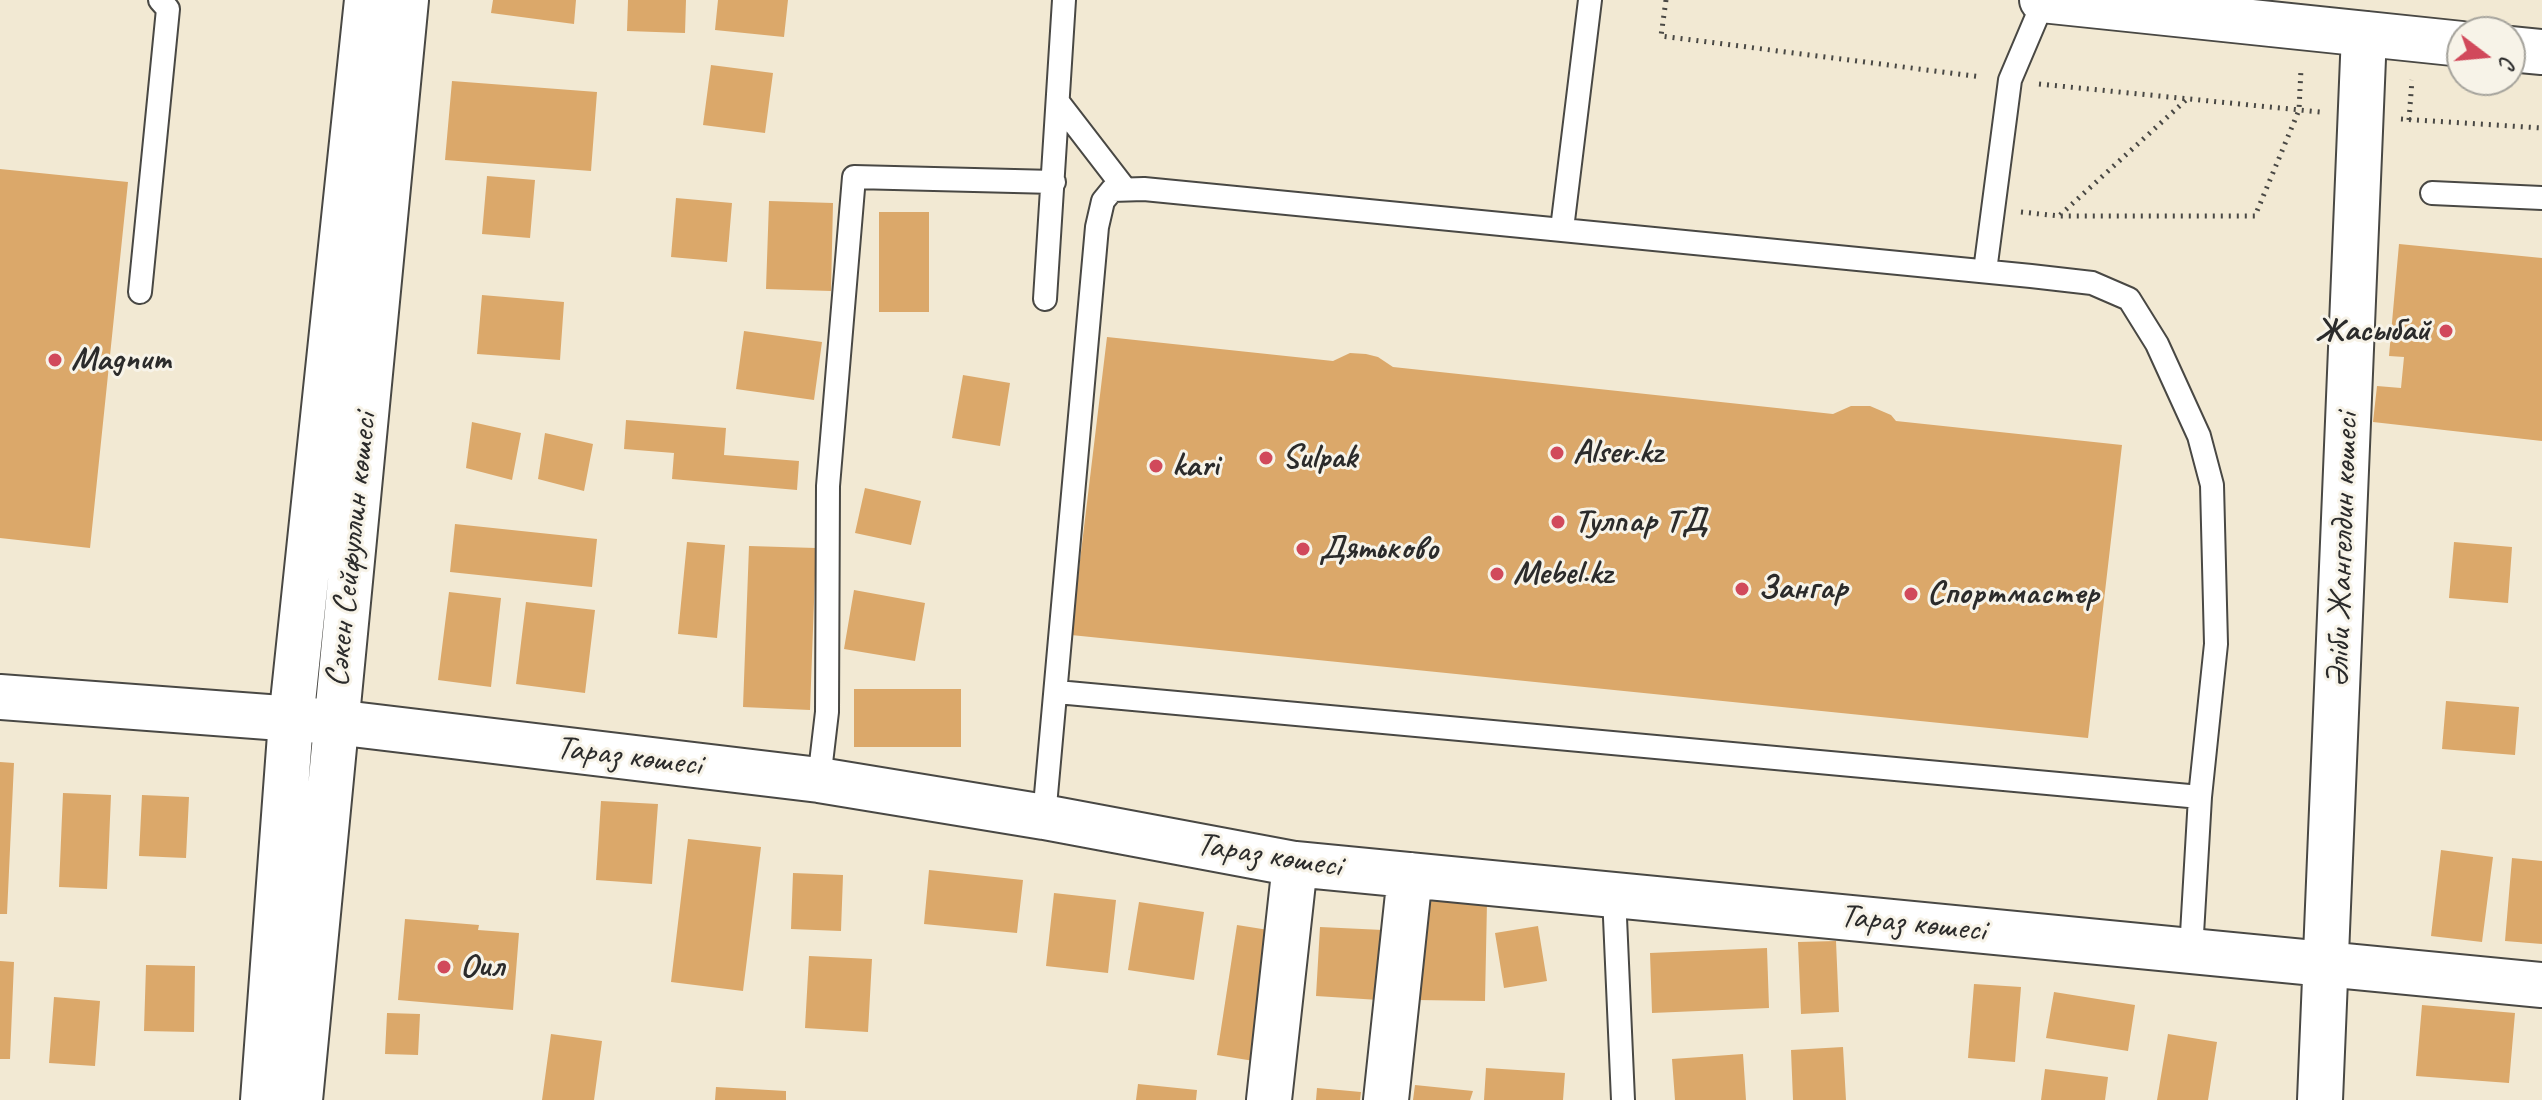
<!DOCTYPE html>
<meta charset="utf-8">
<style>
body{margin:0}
#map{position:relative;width:2542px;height:1100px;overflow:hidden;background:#f2e9d3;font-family:Caveat,sans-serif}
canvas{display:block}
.north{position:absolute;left:2446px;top:16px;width:80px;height:80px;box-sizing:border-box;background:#f7f3e8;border:2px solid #a5a39c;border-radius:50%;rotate:106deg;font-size:22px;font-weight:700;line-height:32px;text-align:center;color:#2b2b2b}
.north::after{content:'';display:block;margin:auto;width:28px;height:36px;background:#d1495b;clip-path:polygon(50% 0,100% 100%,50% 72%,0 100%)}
</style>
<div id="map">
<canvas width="2542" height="1100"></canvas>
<div class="north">С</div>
</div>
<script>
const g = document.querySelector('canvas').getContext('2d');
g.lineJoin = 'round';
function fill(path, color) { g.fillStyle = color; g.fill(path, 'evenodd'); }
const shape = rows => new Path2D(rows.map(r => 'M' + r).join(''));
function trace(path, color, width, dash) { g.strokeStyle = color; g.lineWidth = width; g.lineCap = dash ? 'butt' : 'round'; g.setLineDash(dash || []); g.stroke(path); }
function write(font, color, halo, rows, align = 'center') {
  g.font = font + ' Caveat,sans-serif'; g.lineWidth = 6; g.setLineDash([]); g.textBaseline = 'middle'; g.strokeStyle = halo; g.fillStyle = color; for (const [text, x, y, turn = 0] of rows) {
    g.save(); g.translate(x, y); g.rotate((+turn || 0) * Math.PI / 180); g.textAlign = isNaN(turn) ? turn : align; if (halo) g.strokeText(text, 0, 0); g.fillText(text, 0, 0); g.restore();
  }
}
fill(shape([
 [493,0,576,0,574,24,491,13],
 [628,0,686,0,685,33,627,31],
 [718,0,788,0,784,37,715,30],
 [711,65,773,73,765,133,703,125],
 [452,81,597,92,591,171,445,160],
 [0,169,128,182,90,548,0,538],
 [487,176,535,180,530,238,482,234],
 [676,198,732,203,727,262,671,257],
 [769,201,833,203,831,291,766,289],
 [879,212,929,212,929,312,879,312],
 [2399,244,2542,258,2542,441,2373,422,2377,386,2401,388,2404,357,2389,356],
 [482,295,564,302,560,360,477,354],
 [744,331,822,342,814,400,736,389],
 [1107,337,1333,361,1350,353,1366,354,1378,357,1393,367,1833,414,1851,406,1870,406,1891,415,1896,421,2122,445,2088,738,1071,635],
 [963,375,1010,383,1000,446,952,438],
 [626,420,726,428,724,455,799,461,797,490,672,479,674,453,624,449],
 [472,422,521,433,512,480,466,468],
 [545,433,593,444,584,491,538,479],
 [865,488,921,501,911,545,855,533],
 [455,524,597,539,592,587,450,572],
 [687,542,725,545,717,638,678,634],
 [2454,542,2512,547,2508,603,2449,598],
 [749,546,816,548,810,710,743,707],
 [854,590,925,603,915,661,844,649],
 [449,592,501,598,491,687,438,680],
 [526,602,595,610,585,693,516,684],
 [854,689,961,689,961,747,854,747],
 [2446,701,2519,707,2515,755,2442,749],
 [0,762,14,763,7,914,0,914],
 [63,793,111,795,107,889,59,887],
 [142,795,189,797,186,858,139,856],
 [601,801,658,804,652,884,596,880],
 [688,839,761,847,743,991,671,982],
 [2441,850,2493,857,2482,942,2431,936],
 [2512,858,2542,861,2542,944,2505,941],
 [929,870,1023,880,1017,933,924,924],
 [793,873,843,875,841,931,791,929],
 [1054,893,1116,900,1108,973,1046,966],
 [1418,901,1487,902,1485,1001,1416,1000],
 [1139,902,1204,912,1194,980,1128,970],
 [405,919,479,925,478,930,519,933,513,1010,398,1000],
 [1237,925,1281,932,1260,1062,1217,1055],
 [1538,926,1547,981,1504,988,1495,933],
 [1320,927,1383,930,1379,1000,1316,996],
 [1836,941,1839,1012,1801,1014,1798,942],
 [1767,948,1769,1008,1652,1013,1650,953],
 [809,956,872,959,868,1032,805,1028],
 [0,961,14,962,10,1059,0,1059],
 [146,965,195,966,194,1032,144,1031],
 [1974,984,2021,987,2015,1062,1968,1058],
 [2054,992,2135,1005,2128,1051,2046,1038],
 [54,997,100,1001,95,1066,49,1063],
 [2422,1005,2515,1013,2509,1083,2416,1076],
 [387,1013,420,1014,418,1055,385,1054],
 [551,1034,602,1041,594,1100,542,1100],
 [2168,1034,2217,1042,2208,1100,2157,1100],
 [1843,1047,1846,1100,1793,1100,1791,1050],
 [1743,1054,1746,1100,1675,1100,1672,1059],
 [1486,1068,1565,1073,1563,1100,1484,1100],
 [2045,1069,2108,1077,2105,1100,2041,1100],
 [1138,1084,1197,1090,1196,1100,1136,1100],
 [1415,1085,1473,1091,1470,1100,1413,1100],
 [716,1087,786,1091,786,1100,715,1100],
 [1317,1088,1361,1092,1360,1100,1316,1100]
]), '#dba86a');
const lane = shape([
 [1058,102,1125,189],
 [2432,193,2542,198],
 [1562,229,1590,0],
 [1985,271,2010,80,2044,0],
 [140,292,168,9,160,0],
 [1045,299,1064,0],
 [1057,692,2200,797],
 [819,780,827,712,828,486,854,177,1054,182],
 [1044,817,1097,227,1103,201,1112,190,1144,189,2031,276,2092,283,2129,299,2157,344,2199,436,2212,485,2216,644,2200,797,2191,951],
 [1614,895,1623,1100]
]);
const street = shape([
 [0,697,335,722,819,780,1044,817,1295,864,2542,985],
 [1269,1100,1295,864],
 [1386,1100,1410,875],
 [2320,1100,2364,34]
]);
const secondary = shape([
 [2042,0,2462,44],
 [2510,49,2542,52],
 [263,1100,291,721,367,0],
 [300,1100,406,0]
]);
trace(lane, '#494844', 26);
trace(street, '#494844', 48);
trace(secondary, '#494844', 48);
trace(shape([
 [1666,0,1661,36,1982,77],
 [2039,84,2320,112],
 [2401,119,2542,128],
 [2409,120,2412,80],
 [2021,212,2059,216,2255,216,2299,110,2301,69],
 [2060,215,2186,100]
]), '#494844', 5, [2, 6]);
trace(lane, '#fff', 22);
trace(street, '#fff', 44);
trace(secondary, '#fff', 44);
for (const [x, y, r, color] of [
 [2446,331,8,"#d1495b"],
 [55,360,8,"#d1495b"],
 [1557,453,8,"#d1495b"],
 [1266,458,8,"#d1495b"],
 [1156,466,8,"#d1495b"],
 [1558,522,8,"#d1495b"],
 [1303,549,8,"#d1495b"],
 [1497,574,8,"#d1495b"],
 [1742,589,8,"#d1495b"],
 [1911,594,8,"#d1495b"],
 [444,967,8,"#d1495b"]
]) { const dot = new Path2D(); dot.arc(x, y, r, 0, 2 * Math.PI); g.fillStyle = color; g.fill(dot); trace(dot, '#f7f3e8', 3); }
write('bold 34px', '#2b2b2b', '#f7f3e8', [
 ["Жасыбай",2430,331,"right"],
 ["Magnum",71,360],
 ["Alser.kz",1573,453],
 ["Sulpak",1282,458],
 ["kari",1172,466],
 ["Тулпар ТД",1574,522],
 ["Дятьково",1319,549],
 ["Mebel.kz",1513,574],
 ["Зангар",1758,589],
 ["Спортмастер",1927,594],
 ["Оил",460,967]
], 'left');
write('34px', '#2b2b2b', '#f7f3e8', [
 ["Сәкен Сейфуллин көшесі",352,550,-84],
 ["Әліби Жангелдин көшесі",2343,550,-88],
 ["Тараз көшесі",629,757,7],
 ["Тараз көшесі",1269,856,9],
 ["Тараз көшесі",1913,924,6]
]);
</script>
